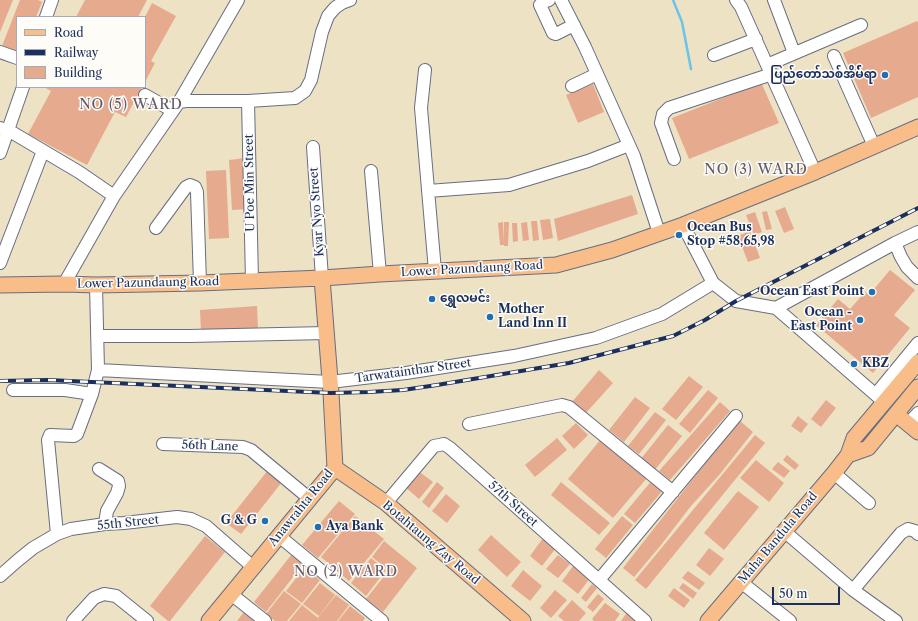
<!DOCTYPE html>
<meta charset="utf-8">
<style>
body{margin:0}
#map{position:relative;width:918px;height:621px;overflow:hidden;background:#eee2c4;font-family:"Libre Caslon Text",serif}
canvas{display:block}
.legend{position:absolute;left:16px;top:16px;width:130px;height:72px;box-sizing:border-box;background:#fdfcf7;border:1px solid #a3aaba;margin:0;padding:5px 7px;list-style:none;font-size:12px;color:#1b2f5e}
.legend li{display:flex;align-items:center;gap:8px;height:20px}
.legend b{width:20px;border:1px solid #a3aaba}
.scale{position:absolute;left:772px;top:587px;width:68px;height:18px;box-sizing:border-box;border:2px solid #1b2f5e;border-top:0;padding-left:5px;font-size:12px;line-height:14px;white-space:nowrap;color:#1b2f5e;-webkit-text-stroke:3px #fdfcf7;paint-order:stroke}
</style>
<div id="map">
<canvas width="918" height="621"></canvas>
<ul class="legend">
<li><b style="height:5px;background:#f8bd89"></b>Road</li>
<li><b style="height:5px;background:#1b2f5e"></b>Railway</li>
<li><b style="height:11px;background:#e6aa8e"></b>Building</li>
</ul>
<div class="scale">50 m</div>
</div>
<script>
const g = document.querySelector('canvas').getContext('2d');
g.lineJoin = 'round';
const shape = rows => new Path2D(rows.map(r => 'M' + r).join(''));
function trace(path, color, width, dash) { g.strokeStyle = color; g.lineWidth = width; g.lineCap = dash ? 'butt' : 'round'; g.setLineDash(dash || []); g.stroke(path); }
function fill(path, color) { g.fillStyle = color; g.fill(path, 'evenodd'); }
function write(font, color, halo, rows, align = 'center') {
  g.font = font + ' "Libre Caslon Text","Noto Sans Myanmar",serif'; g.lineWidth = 3; g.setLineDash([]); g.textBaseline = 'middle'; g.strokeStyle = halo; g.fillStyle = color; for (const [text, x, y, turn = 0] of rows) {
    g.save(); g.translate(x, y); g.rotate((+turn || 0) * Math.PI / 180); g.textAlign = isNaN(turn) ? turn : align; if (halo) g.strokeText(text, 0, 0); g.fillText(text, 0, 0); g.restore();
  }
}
trace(shape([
 [673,0,682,22,691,69]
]), '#6cc3e9', 2.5);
fill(shape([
 [0,0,13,0,0,32],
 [20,0,38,0,42,2,36,17,17,17,17,51,2,46],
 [85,0,147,0,138,17,76,17],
 [152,3,176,16,151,61,155,63,145,82,145,17],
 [917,21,918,23,918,97,871,118,843,53],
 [761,82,779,123,689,159,672,118,738,92],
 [593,84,604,112,578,123,566,95],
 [44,87,142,87,126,117,115,112,87,165,28,134,51,91],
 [245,158,249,209,232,210,229,160],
 [226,170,229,238,209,239,206,171],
 [632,195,638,214,558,241,554,219],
 [785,207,794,229,784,233,775,211],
 [767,211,772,229,766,230,762,212],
 [755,212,762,232,754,235,746,215],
 [550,219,553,238,543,240,540,220],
 [531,221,537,221,539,240,533,241],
 [503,222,504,242,504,222,509,222,508,246,504,246,504,245,500,245,498,223],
 [527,222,529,240,523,241,521,223],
 [512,223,517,223,518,241,513,242],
 [750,231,760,258,748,262,738,236],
 [890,270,915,290,894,315,910,328,873,373,816,325,838,299,850,309,865,292,869,295],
 [257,306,258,328,201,331,200,310],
 [599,370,613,383,585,414,572,402],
 [689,376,703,387,676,420,662,409],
 [708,390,718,398,690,433,679,424],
 [635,397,650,408,624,442,609,430],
 [826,400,836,408,821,427,811,419],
 [720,402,730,411,670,480,659,471],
 [655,412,666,420,639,454,628,446],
 [798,416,808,424,801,433,791,426],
 [739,420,753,432,720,474,691,506,661,545,634,577,623,568],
 [576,423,588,435,574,449,562,436],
 [668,425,682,436,654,471,640,460],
 [755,435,765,443,646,589,635,580],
 [557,438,567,450,535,477,525,465],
 [601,439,647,478,613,518,568,479],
 [787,455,799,465,795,470,783,460],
 [756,460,784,483,769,502,740,478],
 [778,462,790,471,784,478,772,469],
 [268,470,282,482,241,534,226,523],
 [417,470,433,482,419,499,404,486],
 [653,479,664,489,635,523,624,514],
 [437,482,444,488,429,508,422,502],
 [561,482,610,523,599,535,551,495],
 [738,491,759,507,724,550,704,533],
 [446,494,460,506,447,523,432,511],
 [339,501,355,514,318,558,302,545],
 [355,516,384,539,349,581,321,557],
 [622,516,633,525,606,558,595,549],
 [491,535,521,562,507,577,478,550],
 [205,536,225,552,170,621,168,621,150,606],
 [543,538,556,548,542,566,530,556],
 [384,541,417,568,383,612,366,599,389,570,372,557],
 [709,548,724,559,710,576,696,565],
 [292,554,304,563,266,612,254,602],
 [558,555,570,564,558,578,546,569],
 [371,558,386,570,366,596,351,583],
 [574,565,591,577,578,594,562,581],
 [304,568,320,580,302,603,286,591],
 [523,570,542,586,530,601,511,586],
 [688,571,705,583,699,590,682,578],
 [320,583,335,595,319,616,303,604],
 [683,583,697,593,693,599,679,588],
 [592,584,597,588,586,602,581,598],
 [674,588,690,600,684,608,668,596],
 [555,590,567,600,551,618,540,608],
 [284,591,301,604,287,621,275,621,266,614],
 [598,594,604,599,593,612,587,607],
 [336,595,349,605,337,621,289,621,302,605,318,618,317,619],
 [572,600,586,613,579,621,564,621,558,616],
 [605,603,620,614,615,621,594,621,592,619],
 [350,606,365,618,363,621,338,621],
 [628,611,642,621,621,621],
 [244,612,254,621,237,621]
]), '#e6aa8e');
const minor = shape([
 [549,0,543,2,540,5,553,33,556,34,574,25],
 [561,0,585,47,634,156,659,233],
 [736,0,741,7,815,172],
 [774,0,794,53],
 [46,17,52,0],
 [0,52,17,58],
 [714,55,756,39],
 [834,56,874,146],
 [767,65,861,25],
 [425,70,421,108,435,271],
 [572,86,597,74],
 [145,95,173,111],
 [248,101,252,281],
 [179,102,186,101,248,101,295,98,305,91,311,80,322,32,328,16,333,10,336,7,342,3,350,0],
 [0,128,8,130,79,172,114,196],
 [313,147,322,278],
 [0,153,23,87],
 [674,159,661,123,663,114,669,108,772,74],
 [371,171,380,274],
 [428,191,509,185,588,161,629,145],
 [683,225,713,283,736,301,776,308,884,402],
 [156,228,186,187,190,185,195,187,197,192,200,283],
 [895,243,901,257,907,267,918,278],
 [0,263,43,151],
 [64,284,114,196,179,102,238,0],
 [776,308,895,243,918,232],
 [97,336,189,336,326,333],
 [98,370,330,382,406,373,514,356,596,338,662,314,713,283],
 [13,390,65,390,92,394],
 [876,394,918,343],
 [469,424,562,405,569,407,673,492],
 [908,424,918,413],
 [163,444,243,447,251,450,310,499],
 [99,469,118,481,119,486,117,493,107,511,105,524],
 [834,473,869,503],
 [386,503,434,446,444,444,450,448,645,621],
 [784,531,853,590,896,621],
 [57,534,48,440,50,435,74,436,77,434,92,394,98,370,96,285],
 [279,536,382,621],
 [0,576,17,561,33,548,57,534,71,529,105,524,124,523,177,517,191,519,206,526,253,567],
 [599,580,736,416],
 [741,582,790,621],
 [853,590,901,533,908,529,915,531,918,534],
 [231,594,265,621],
 [73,621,94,598,104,594,116,596,147,621]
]);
const major = shape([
 [0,285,64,284,96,285,200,283,322,278,380,274,556,265,612,250,683,225,815,172,918,127],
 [896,414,918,432],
 [848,455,868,448,918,387],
 [335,468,386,503,523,621],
 [209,621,335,468,331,393,322,278],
 [708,621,834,473,848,455,854,438,918,362]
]);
trace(minor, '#656e82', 14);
trace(major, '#656e82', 17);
trace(minor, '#fff', 12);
trace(major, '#f8bd89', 15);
const rail = shape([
 [0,381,48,380,331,393,369,392,403,390,437,385,569,363,673,336,705,320,736,301,918,208]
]);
trace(rail, '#1b2f5e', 4);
trace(rail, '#fdfcf7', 2.5, [8]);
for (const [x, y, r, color] of [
 [885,75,4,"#1f6fb2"],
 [679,235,4,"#1f6fb2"],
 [872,292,4,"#1f6fb2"],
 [432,299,4,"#1f6fb2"],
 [490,317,4,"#1f6fb2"],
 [860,320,4,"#1f6fb2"],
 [854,364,4,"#1f6fb2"],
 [265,521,4,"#1f6fb2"],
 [318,527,4,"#1f6fb2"]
]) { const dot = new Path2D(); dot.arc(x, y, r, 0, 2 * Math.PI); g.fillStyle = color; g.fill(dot); trace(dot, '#fdfcf7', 1.5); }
write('bold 12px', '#1b2f5e', '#fdfcf7', [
 ["ပြည်တော်သစ်အိမ််ရာ",877,75,"right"],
 ["Ocean Bus",687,228],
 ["Stop #58,65,98",687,242],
 ["Ocean East Point",864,292,"right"],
 ["ရွှေလမင်း",440,299],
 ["Mother",498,310],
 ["Land Inn II",498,324],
 ["Ocean -",852,313,"right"],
 ["East Point",852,327,"right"],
 ["KBZ",862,364],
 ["G & G",257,521,"right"],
 ["Aya Bank",326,527]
], 'left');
write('12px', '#1b2f5e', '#fdfcf7', [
 ["U Poe Min Street",250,183,-91],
 ["Kyar Nyo Street",317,212,-94],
 ["Lower Pazundaung Road",472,269,-3],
 ["Lower Pazundaung Road",148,283,-1],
 ["Tarwatainthar Street",413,371,-8],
 ["56th Lane",210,446,2],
 ["57th Street",513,504,42],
 ["Anawrahta Road",301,508,-51],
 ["55th Street",128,523,-6],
 ["Maha Bandula Road",778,538,-50],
 ["Botahtaung Zay Road",431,543,40]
]);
g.letterSpacing = '1px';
write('14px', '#625a6f', '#fdfcf7', [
 ["NO (5) WARD",131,105],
 ["NO (3) WARD",756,170],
 ["NO (2) WARD",346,572]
]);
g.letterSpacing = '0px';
</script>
